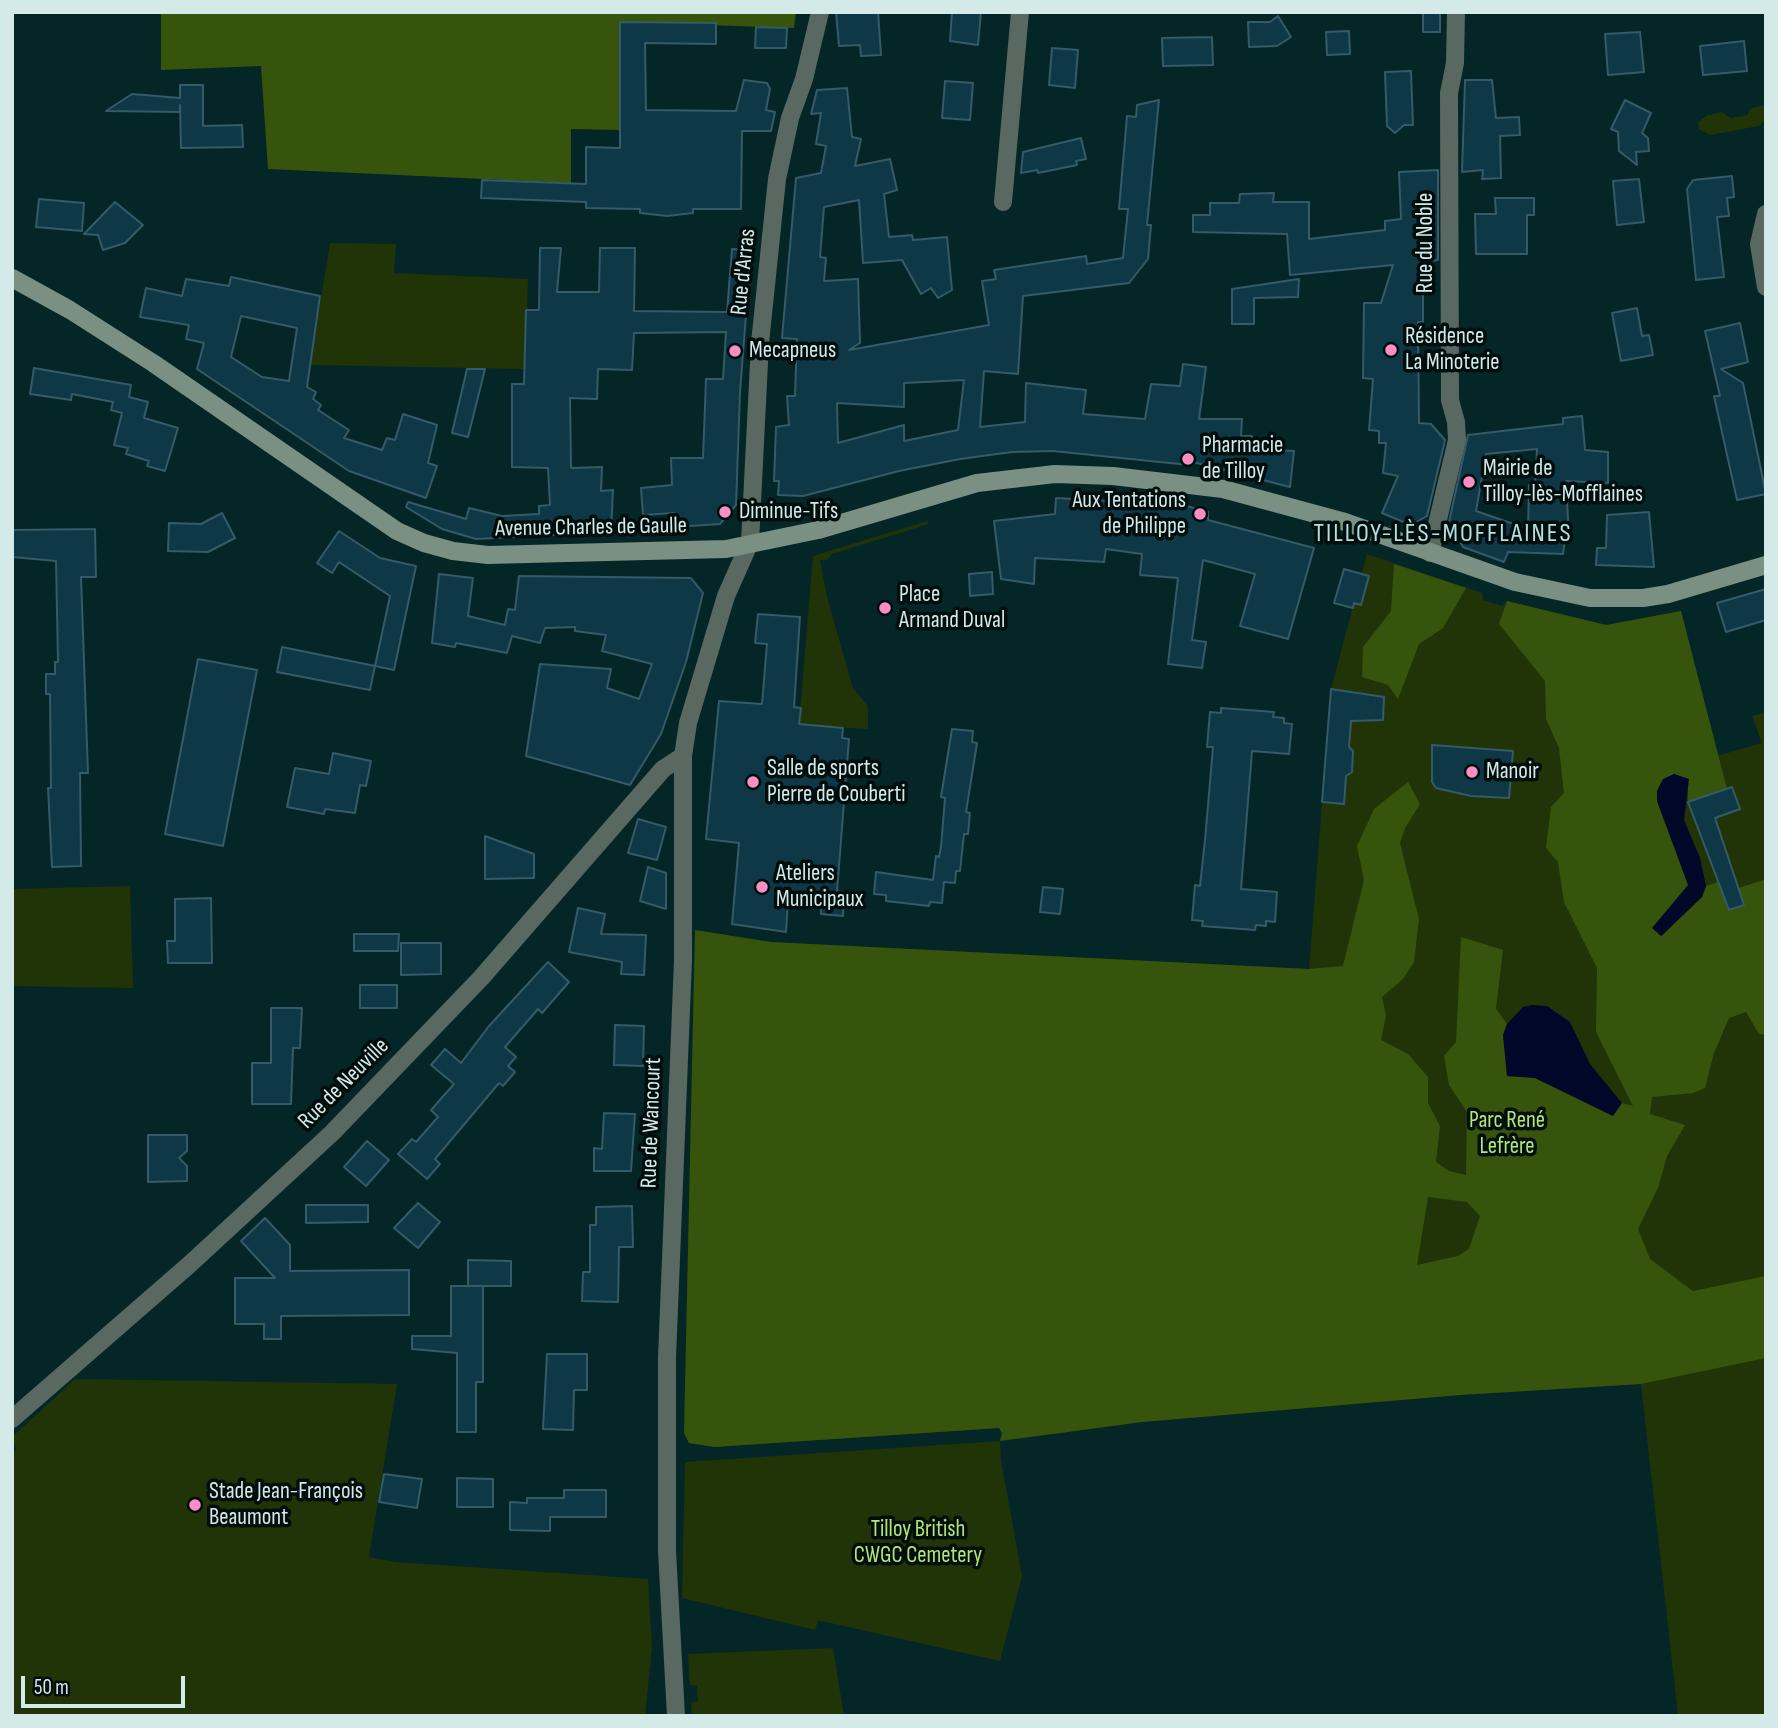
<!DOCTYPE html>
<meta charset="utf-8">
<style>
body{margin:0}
#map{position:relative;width:1778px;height:1728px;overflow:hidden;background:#042626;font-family:"Sofia Sans Condensed",sans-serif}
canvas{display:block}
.frame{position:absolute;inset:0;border:14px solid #d3eae8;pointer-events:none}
.scale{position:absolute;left:21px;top:1676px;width:164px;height:32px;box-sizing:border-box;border:4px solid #d3eae8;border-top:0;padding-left:9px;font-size:21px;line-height:24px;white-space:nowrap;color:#d3eae8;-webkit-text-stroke:5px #000d0d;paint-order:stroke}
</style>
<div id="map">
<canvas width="1778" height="1728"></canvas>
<div class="frame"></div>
<div class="scale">50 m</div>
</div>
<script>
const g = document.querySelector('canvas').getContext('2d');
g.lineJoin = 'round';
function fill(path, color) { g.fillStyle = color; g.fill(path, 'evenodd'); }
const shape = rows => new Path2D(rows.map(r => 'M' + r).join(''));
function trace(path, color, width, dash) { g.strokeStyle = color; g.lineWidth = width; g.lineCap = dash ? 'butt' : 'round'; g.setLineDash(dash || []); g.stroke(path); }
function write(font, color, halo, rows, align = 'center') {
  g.font = font + ' "Sofia Sans Condensed",sans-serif'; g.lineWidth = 7; g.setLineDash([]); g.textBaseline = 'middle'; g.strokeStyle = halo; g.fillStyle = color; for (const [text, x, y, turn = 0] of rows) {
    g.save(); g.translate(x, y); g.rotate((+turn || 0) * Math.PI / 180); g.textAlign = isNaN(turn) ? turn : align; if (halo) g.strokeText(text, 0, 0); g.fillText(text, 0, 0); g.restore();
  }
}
fill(shape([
 [1766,105,1766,119,1759,126,1710,135,1699,129,1698,122,1708,115,1722,112,1731,118,1747,115,1751,108],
 [330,243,396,244,394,273,528,279,525,369,310,365],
 [927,521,929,524,832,554,827,560,820,560,827,597,853,688,868,706,868,729,799,725,813,556],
 [1367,554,1482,593,1483,600,1502,606,1507,601,1606,625,1681,611,1717,756,1762,743,1752,716,1766,712,1766,1716,1678,1716,1641,1384,1460,1395,1142,1422,1047,1435,1002,1433,999,1428,714,1447,689,1443,684,1433,695,930,771,942,1309,969,1331,689],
 [130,886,133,988,12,986,12,889],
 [75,1379,397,1384,369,1557,395,1562,648,1579,652,1647,645,1716,12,1716,12,1453,16,1450,12,1437],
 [1000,1441,1001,1460,1022,1576,1000,1661,826,1622,818,1621,815,1630,682,1598,685,1462],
 [833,1648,844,1716,692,1716,691,1703,698,1701,697,1686,690,1685,688,1654]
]), '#213408');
fill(shape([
 [161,12,796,12,794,28,620,22,620,130,571,129,571,183,268,169,261,66,161,70],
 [1394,564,1466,588,1443,628,1419,644,1398,699,1388,685,1362,677,1363,647,1391,611],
 [1507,601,1606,625,1681,611,1727,789,1688,802,1688,779,1674,774,1663,780,1657,791,1657,801,1689,885,1653,928,1662,936,1702,897,1706,886,1734,877,1739,888,1766,879,1766,1035,1759,1034,1746,1012,1729,1018,1714,1053,1705,1088,1693,1093,1652,1097,1650,1114,1685,1125,1667,1156,1658,1188,1638,1229,1650,1259,1693,1291,1766,1276,1766,1358,1641,1384,1460,1395,1142,1422,1000,1441,1002,1433,999,1428,714,1447,689,1443,684,1433,695,930,771,942,1309,969,1343,966,1364,880,1357,846,1374,809,1408,782,1420,804,1405,828,1400,843,1419,919,1414,962,1403,979,1382,997,1386,1015,1381,1040,1408,1054,1428,1077,1428,1103,1440,1126,1436,1162,1449,1171,1466,1175,1467,1112,1449,1085,1444,1056,1456,1042,1461,937,1503,950,1496,1009,1507,1024,1503,1035,1507,1076,1535,1078,1613,1116,1622,1103,1633,1106,1596,1032,1597,968,1564,902,1558,862,1546,848,1551,807,1564,793,1559,748,1546,719,1545,681,1499,624],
 [1428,1197,1467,1202,1480,1216,1469,1249,1458,1256,1417,1265]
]), '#37540c');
fill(shape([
 [1674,774,1689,779,1684,820,1700,858,1706,886,1702,897,1661,936,1652,928,1688,885,1657,801,1657,791,1663,779],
 [1532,1005,1547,1006,1570,1022,1590,1064,1622,1103,1613,1116,1535,1078,1507,1076,1503,1035,1507,1024,1523,1007]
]), '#000728');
const building = shape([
 [836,12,878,12,881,55,861,56,860,45,839,46,836,12],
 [952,12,981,12,978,45,950,41,952,12],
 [1423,12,1440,12,1440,32,1423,32,1423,12],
 [1278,16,1291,37,1277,46,1249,47,1248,22,1270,22,1278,16],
 [620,22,716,23,716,44,645,43,646,110,736,111,744,80,767,83,770,89,766,110,775,112,771,131,742,131,741,209,693,209,693,213,667,216,640,213,640,209,586,208,586,202,481,198,482,180,586,184,586,147,620,148,620,22],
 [756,27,787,28,786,48,755,48,756,27],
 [1349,31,1350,54,1327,55,1326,32,1349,31],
 [1640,32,1644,72,1608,75,1605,34,1640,32],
 [1212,37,1213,65,1163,66,1162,38,1212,37],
 [1744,41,1747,71,1703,75,1700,46,1744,41],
 [1052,48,1078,50,1075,88,1049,85,1052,48],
 [1411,71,1413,125,1404,125,1395,133,1387,126,1385,72,1411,71],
 [1465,80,1492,80,1496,118,1519,117,1520,135,1500,136,1501,178,1482,179,1483,170,1462,172,1465,80],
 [945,81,973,83,970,120,942,118,945,81],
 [180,85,203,85,203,126,242,125,243,147,181,148,180,105,180,112,106,111,132,94,180,98,180,85],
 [847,88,852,137,861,139,855,166,890,159,897,190,884,194,889,237,912,235,913,240,947,237,952,290,938,298,931,288,921,294,902,260,863,263,859,200,824,207,820,257,826,258,824,281,858,279,860,343,849,350,989,325,982,281,996,279,994,270,1086,256,1087,264,1123,258,1128,209,1119,209,1127,116,1136,117,1137,105,1159,100,1147,225,1151,225,1148,259,1129,283,1023,296,1018,374,984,371,980,427,1025,422,1026,383,1086,390,1083,414,1145,419,1151,384,1180,386,1183,364,1206,367,1199,419,1242,419,1241,436,1252,436,1253,449,1294,451,1290,487,1193,462,1189,465,1053,451,1012,452,960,459,899,471,803,496,778,495,779,481,774,481,776,427,789,425,787,396,795,396,797,339,782,338,796,178,821,173,826,146,816,144,821,113,811,114,817,90,847,88],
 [964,380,958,430,904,441,904,425,838,443,837,403,904,407,904,383,964,380],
 [1625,100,1651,113,1642,133,1648,138,1649,151,1636,152,1637,165,1619,151,1618,132,1611,129,1625,100],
 [1081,138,1086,159,1076,161,1077,165,1038,173,1037,170,1021,173,1023,152,1081,138],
 [1438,170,1438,260,1423,262,1423,322,1418,322,1419,423,1431,424,1445,440,1427,516,1411,525,1382,513,1398,476,1383,473,1386,443,1379,443,1379,431,1369,430,1373,379,1363,378,1364,303,1381,303,1393,265,1290,275,1287,234,1193,232,1193,215,1210,215,1210,203,1239,203,1240,194,1274,193,1273,202,1309,202,1309,239,1385,230,1385,221,1401,219,1399,172,1438,170],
 [1732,176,1734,197,1727,198,1729,216,1717,217,1724,277,1696,280,1687,189,1693,180,1732,176],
 [1639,179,1644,222,1617,225,1613,181,1639,179],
 [1495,198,1534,198,1534,215,1527,215,1527,254,1476,254,1475,214,1496,214,1495,198],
 [39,199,84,203,82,231,36,227,39,199],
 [115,202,143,225,125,243,103,250,98,235,84,234,115,202],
 [540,248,561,248,557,292,599,292,600,248,635,248,634,311,727,312,732,249,751,250,740,392,736,505,720,524,675,527,674,513,643,515,641,488,672,485,671,458,703,458,706,379,723,379,726,332,634,333,632,370,598,369,597,399,570,398,571,468,602,467,601,491,613,490,611,532,476,539,442,529,406,507,408,502,466,519,469,508,502,516,539,514,539,506,550,505,548,468,512,467,512,384,524,384,526,310,539,310,540,248],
 [231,277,320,296,307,387,316,392,313,399,321,405,318,410,349,430,344,438,382,450,387,438,395,440,403,414,437,425,428,463,437,466,426,498,349,471,197,369,204,343,186,339,189,325,140,317,146,288,182,296,186,279,229,286,231,277],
 [241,316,297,328,289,381,262,377,231,357,241,316],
 [1299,279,1298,297,1254,298,1254,324,1232,324,1232,289,1299,279],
 [1637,308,1642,336,1649,335,1653,355,1621,361,1612,313,1637,308],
 [1740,323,1748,362,1721,369,1743,383,1766,494,1737,500,1714,396,1720,396,1705,331,1740,323],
 [34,368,131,385,129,397,148,402,144,418,178,428,165,471,147,466,149,461,126,454,128,448,114,445,122,413,111,410,113,402,72,394,71,400,30,394,34,368],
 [467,369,485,369,468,437,452,433,467,369],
 [1582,416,1585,450,1608,452,1608,483,1566,481,1568,519,1563,554,1508,552,1504,562,1463,547,1449,522,1468,435,1563,424,1563,418,1582,416],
 [1537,449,1535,484,1529,485,1528,529,1476,511,1486,454,1537,449],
 [1056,498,1183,505,1208,512,1208,520,1314,548,1288,639,1240,626,1255,574,1203,560,1192,640,1206,642,1202,668,1168,664,1178,578,1140,575,1142,554,1106,549,1104,562,1035,558,1034,584,1001,579,994,521,1055,514,1056,498],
 [1649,512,1654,567,1596,565,1597,548,1606,548,1607,515,1649,512],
 [222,513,235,538,208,552,168,551,169,523,201,524,222,513],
 [95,529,96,577,81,577,88,773,80,773,81,866,52,867,48,788,51,788,50,694,46,694,46,674,55,674,55,662,58,662,56,561,12,557,12,530,95,529],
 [339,531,380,558,416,566,394,670,375,666,390,596,339,562,332,573,317,563,339,531],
 [1344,569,1369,576,1361,605,1354,603,1353,608,1334,603,1344,569],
 [992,572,993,594,970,596,969,574,992,572],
 [439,574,473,578,468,616,505,625,508,609,515,610,519,576,691,578,703,593,686,662,661,734,630,785,526,756,540,664,611,669,607,688,639,699,652,664,602,651,606,635,575,631,575,627,545,628,540,643,512,636,507,653,456,643,455,647,432,643,439,574],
 [1766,589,1766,620,1726,632,1717,603,1766,589],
 [758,614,800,617,794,707,801,708,799,724,843,728,842,738,849,739,837,891,844,892,843,916,821,914,821,902,788,900,786,932,732,924,739,843,706,839,719,701,762,704,767,644,755,643,758,614],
 [282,647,375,666,370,690,277,672,282,647],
 [198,659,257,670,223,846,165,834,198,659],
 [1331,689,1384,697,1383,720,1351,721,1349,747,1353,751,1352,772,1346,776,1344,804,1322,802,1331,689],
 [1221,708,1274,712,1273,717,1284,718,1284,723,1292,724,1289,754,1252,751,1241,889,1277,892,1275,922,1266,921,1266,926,1256,925,1255,930,1202,926,1203,921,1192,920,1195,885,1200,886,1205,840,1213,747,1207,747,1210,712,1221,713,1221,708],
 [952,729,973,731,972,742,977,743,966,812,970,813,968,834,964,834,960,871,956,871,955,883,944,882,942,903,930,902,929,906,886,901,886,895,874,894,876,872,933,880,936,856,939,857,941,847,945,798,941,797,952,729],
 [1432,745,1513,751,1509,798,1471,796,1436,788,1432,782,1432,745],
 [333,753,371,761,366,786,360,785,355,813,325,809,324,814,287,807,295,768,329,774,333,753],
 [1732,787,1740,809,1715,818,1744,905,1729,910,1688,802,1732,787],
 [638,819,666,827,657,860,628,853,638,819],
 [485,836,534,854,534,878,485,879,485,836],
 [648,867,666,873,666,909,640,901,648,867],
 [1043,887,1063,889,1060,914,1040,912,1043,887],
 [211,898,212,963,168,963,167,941,175,941,175,899,211,898],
 [578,908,605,914,601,934,646,935,644,975,621,974,622,962,569,952,578,908],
 [354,934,399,934,398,951,354,951,354,934],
 [401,943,441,943,441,974,401,975,401,943],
 [548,962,569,982,542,1013,538,1009,505,1047,516,1057,508,1066,515,1072,503,1086,499,1083,435,1159,440,1164,427,1179,398,1154,412,1139,416,1142,438,1117,431,1110,454,1084,431,1065,445,1049,461,1063,489,1026,548,962],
 [360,985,397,985,397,1008,360,1008,360,985],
 [271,1008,302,1008,300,1048,293,1048,291,1104,252,1104,252,1063,271,1063,271,1008],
 [615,1025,644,1026,643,1066,614,1065,615,1025],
 [604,1113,635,1114,631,1171,594,1171,594,1148,602,1149,604,1113],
 [148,1135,187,1135,187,1151,179,1158,187,1166,187,1181,148,1182,148,1135],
 [367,1141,389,1160,366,1186,344,1167,367,1141],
 [418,1203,440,1222,418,1248,394,1228,418,1203],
 [306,1205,368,1205,368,1222,306,1223,306,1205],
 [632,1206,633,1247,619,1247,618,1302,582,1301,583,1272,590,1272,590,1225,596,1225,596,1207,632,1206],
 [265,1218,290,1245,290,1271,409,1270,409,1315,281,1316,281,1339,264,1339,264,1324,235,1324,235,1278,275,1278,241,1241,265,1218],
 [468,1260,511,1261,511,1286,468,1286,468,1260],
 [451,1286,483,1286,483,1382,476,1382,476,1432,457,1432,457,1353,412,1349,412,1336,451,1336,451,1286],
 [547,1354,587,1354,587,1390,574,1390,573,1430,543,1429,547,1354],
 [384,1474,422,1479,417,1508,379,1502,384,1474],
 [457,1478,493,1479,493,1507,457,1507,457,1478],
 [564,1490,606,1490,606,1517,550,1517,550,1531,510,1530,510,1502,527,1503,527,1498,564,1498,564,1490]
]);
fill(building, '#0e3845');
trace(building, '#355a68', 2);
trace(shape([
 [1003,202,1020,12],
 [1766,214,1759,244,1766,287],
 [1430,553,1457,440,1456,422,1450,400,1449,93,1455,63,1456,12],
 [12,1419,190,1264,332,1133,481,978,663,769,683,756],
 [676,1716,667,1551,667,1358,683,960,683,756,688,723,726,596,750,542,760,343,777,179,790,118,804,79,820,12]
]), '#596860', 18);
trace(shape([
 [12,278,70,310,153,363,397,531,424,543,453,551,488,555,726,549,818,530,977,483,1055,474,1113,476,1223,489,1345,522,1515,582,1590,598,1643,598,1668,594,1766,565]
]), '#799083', 18);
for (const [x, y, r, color] of [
 [1391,350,7,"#fb8fc5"],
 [735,351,7,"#fb8fc5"],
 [1188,459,7,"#fb8fc5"],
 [1469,482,7,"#fb8fc5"],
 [725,512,7,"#fb8fc5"],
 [1200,514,7,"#fb8fc5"],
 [885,608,7,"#fb8fc5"],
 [1472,772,7,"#fb8fc5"],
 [753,782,7,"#fb8fc5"],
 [762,887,7,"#fb8fc5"],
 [195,1505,7,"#fb8fc5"]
]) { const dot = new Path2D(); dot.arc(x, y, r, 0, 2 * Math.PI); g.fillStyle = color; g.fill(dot); trace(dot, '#000d0d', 2.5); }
write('23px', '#d3eae8', '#000d0d', [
 ["Rue du Noble",1426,243,-90],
 ["Rue d'Arras",744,272,-84],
 ["Avenue Charles de Gaulle",591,528,-1],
 ["Rue de Neuville",344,1084,-45],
 ["Rue de Wancourt",652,1123,-88]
]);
write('23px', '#d3eae8', '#000d0d', [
 ["Résidence",1405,337],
 ["La Minoterie",1405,363],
 ["Mecapneus",749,351],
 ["Pharmacie",1202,446],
 ["de Tilloy",1202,472],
 ["Mairie de",1483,469],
 ["Tilloy-lès-Mofflaines",1483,495],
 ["Aux Tentations",1186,501,"right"],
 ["de Philippe",1186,527,"right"],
 ["Diminue-Tifs",739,512],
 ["Place",899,595],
 ["Armand Duval",899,621],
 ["Salle de sports",767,769],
 ["Pierre de Couberti",767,795],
 ["Manoir",1486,772],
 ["Ateliers",776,874],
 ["Municipaux",776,900],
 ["Stade Jean-François",209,1492],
 ["Beaumont",209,1518]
], 'left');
write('23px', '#b1e874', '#000d0d', [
 ["Parc René",1507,1121],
 ["Lefrère",1507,1147],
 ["Tilloy British",918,1530],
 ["CWGC Cemetery",918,1556]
]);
g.letterSpacing = '2px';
write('26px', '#b3e1df', '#000d0d', [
 ["TILLOY-LÈS-MOFFLAINES",1443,534]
]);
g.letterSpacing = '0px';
</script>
